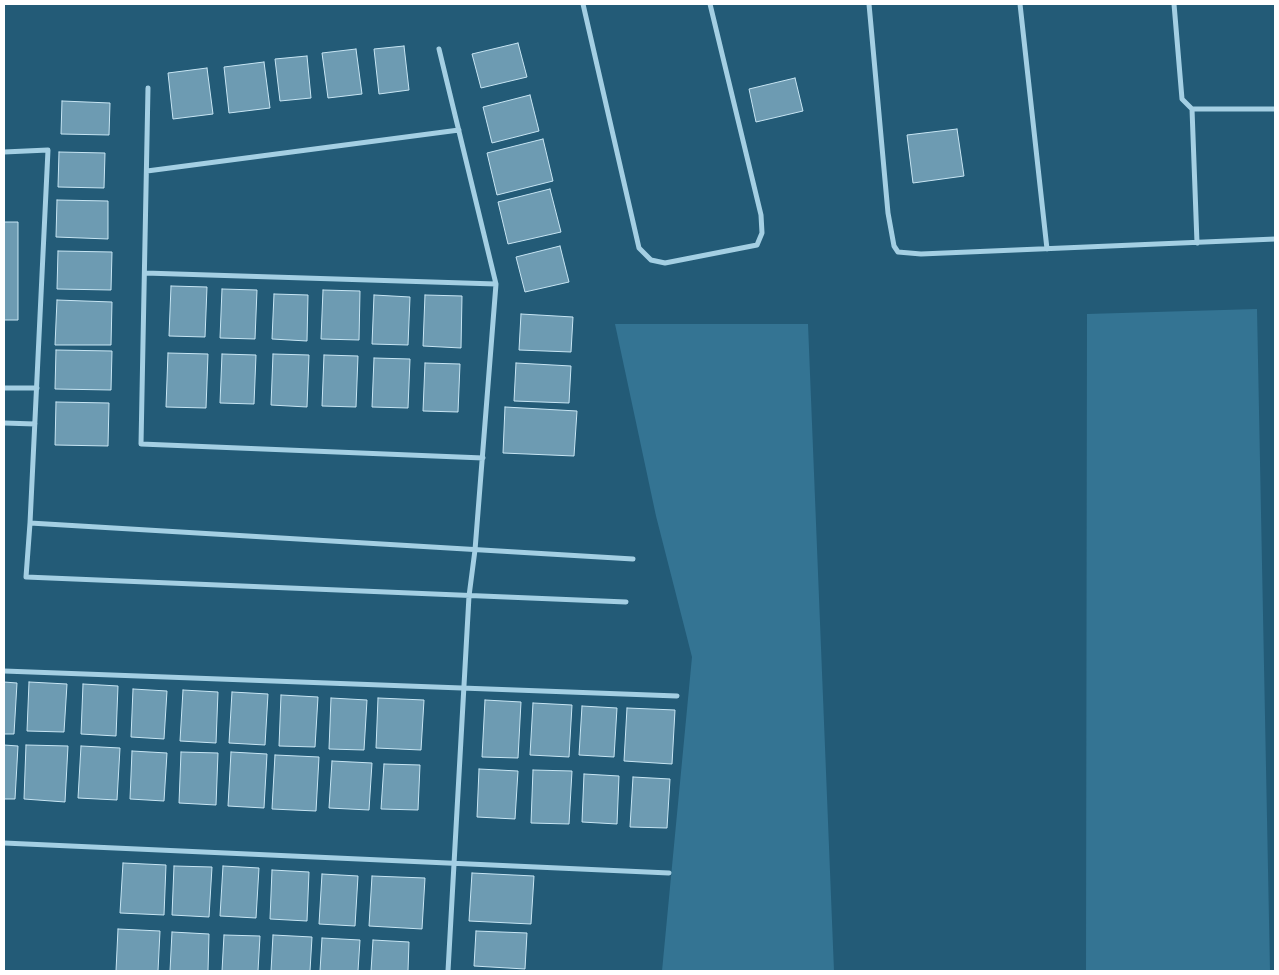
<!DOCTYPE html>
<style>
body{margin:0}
#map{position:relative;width:1279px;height:975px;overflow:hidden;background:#235b77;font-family:Quicksand,sans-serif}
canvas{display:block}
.frame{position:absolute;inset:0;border:5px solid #fff;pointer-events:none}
</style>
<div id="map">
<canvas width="1279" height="975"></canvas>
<div class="frame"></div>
</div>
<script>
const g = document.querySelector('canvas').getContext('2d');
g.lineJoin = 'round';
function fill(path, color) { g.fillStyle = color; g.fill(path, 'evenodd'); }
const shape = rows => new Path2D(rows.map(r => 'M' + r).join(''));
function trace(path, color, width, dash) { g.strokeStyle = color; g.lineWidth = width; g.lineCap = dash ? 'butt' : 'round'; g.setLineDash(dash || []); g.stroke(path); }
fill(shape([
 [1257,309,1270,971,1086,971,1087,314],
 [615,324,808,324,834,971,662,971,692,657,656,516]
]), '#347493');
const building = shape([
 [518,43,527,77,481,88,472,54,518,43],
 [404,46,409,90,379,94,374,49,404,46],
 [356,49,362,94,328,98,322,53,356,49],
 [307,56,311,98,280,101,275,59,307,56],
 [264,62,270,108,229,113,224,67,264,62],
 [207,68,213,114,173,119,168,73,207,68],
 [795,78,803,111,756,122,749,89,795,78],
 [530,95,539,131,492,143,483,107,530,95],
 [62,101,110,103,109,135,61,134,62,101],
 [957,129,964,176,913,183,907,135,957,129],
 [543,139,553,181,497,195,487,153,543,139],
 [59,152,105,153,104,188,58,187,59,152],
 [550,189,561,232,508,244,498,202,550,189],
 [57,200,108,201,108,239,56,237,57,200],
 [4,222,18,222,18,320,4,320,4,222],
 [560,246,569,282,525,292,516,257,560,246],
 [58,251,112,252,111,290,57,289,58,251],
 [171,286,207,287,205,337,169,336,171,286],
 [222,289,257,290,255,339,220,338,222,289],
 [323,290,360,291,359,340,321,339,323,290],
 [274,294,308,295,307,341,272,339,274,294],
 [374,295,410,297,408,345,372,344,374,295],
 [425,295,462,296,461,348,423,346,425,295],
 [57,300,112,302,111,345,55,345,57,300],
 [521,314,573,317,571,352,519,350,521,314],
 [56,350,112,351,111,390,55,389,56,350],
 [168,353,208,354,206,408,166,407,168,353],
 [222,354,256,355,254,404,220,403,222,354],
 [273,354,309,355,307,407,271,405,273,354],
 [324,355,358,356,356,407,322,406,324,355],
 [374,358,410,359,408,408,372,407,374,358],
 [425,363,460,364,458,412,423,411,425,363],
 [516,363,571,366,569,403,514,401,516,363],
 [56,402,109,403,108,446,55,445,56,402],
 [505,407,577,411,574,456,503,453,505,407],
 [4,682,17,683,14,734,4,734,4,682],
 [29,682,67,684,64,732,27,731,29,682],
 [83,684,118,686,116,736,81,734,83,684],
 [133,689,167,691,164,739,131,737,133,689],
 [183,690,218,692,216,743,180,741,183,690],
 [232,692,268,694,265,745,229,743,232,692],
 [281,695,318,697,315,747,279,746,281,695],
 [331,698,367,700,364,750,329,749,331,698],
 [378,698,424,700,421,750,376,748,378,698],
 [485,700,521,702,518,758,482,757,485,700],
 [533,703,572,705,569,757,530,755,533,703],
 [582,706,617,708,614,757,579,755,582,706],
 [627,708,675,710,672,764,624,761,627,708],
 [4,745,18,746,15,799,4,799,4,745],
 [26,745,68,746,65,802,24,799,26,745],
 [81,746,120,748,117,800,78,798,81,746],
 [132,751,167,753,164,801,130,799,132,751],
 [181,752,218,753,216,805,179,803,181,752],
 [231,752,267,754,264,808,228,806,231,752],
 [275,755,319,757,316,811,272,809,275,755],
 [332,761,372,763,369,810,329,808,332,761],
 [384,764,420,765,418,810,381,809,384,764],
 [479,769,518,771,515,819,477,817,479,769],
 [533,770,572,771,569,824,531,823,533,770],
 [584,774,619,776,617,824,582,822,584,774],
 [633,777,670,779,667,828,630,827,633,777],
 [123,863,166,865,164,915,120,913,123,863],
 [174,866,212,867,209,917,172,915,174,866],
 [223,866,259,868,256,918,220,916,223,866],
 [272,870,309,872,307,921,270,919,272,870],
 [472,873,534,876,531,924,469,921,472,873],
 [322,874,358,876,355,926,319,924,322,874],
 [372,876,425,878,422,929,369,926,372,876],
 [118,929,160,931,158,971,116,971,118,929],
 [476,931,527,933,525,969,474,966,476,931],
 [172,932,209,934,208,971,170,971,172,932],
 [224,935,260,936,258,971,222,971,224,935],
 [273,935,312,937,310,971,271,971,273,935],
 [322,938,360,940,358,971,320,971,322,938],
 [373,940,409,942,408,971,371,971,373,940]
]);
fill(building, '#6d9bb2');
trace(building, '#c7e5f3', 1);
trace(shape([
 [583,4,639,248,651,260,665,263,757,245,762,233,761,215,710,4],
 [869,4,888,213,894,246,898,252,921,254,1275,239],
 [1020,4,1047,249],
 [1174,4,1182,99,1192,109,1275,109],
 [439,49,496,284,475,550,469,596,448,971],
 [148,88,141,444,483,458],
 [1192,109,1197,243],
 [4,152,48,150,30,523,26,577,626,602],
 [147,171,459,130],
 [145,273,496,284],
 [4,388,37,388],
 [4,423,35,424],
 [30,523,633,559],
 [4,671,677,696],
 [4,843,669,873]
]), '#a4cfe3', 5);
</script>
